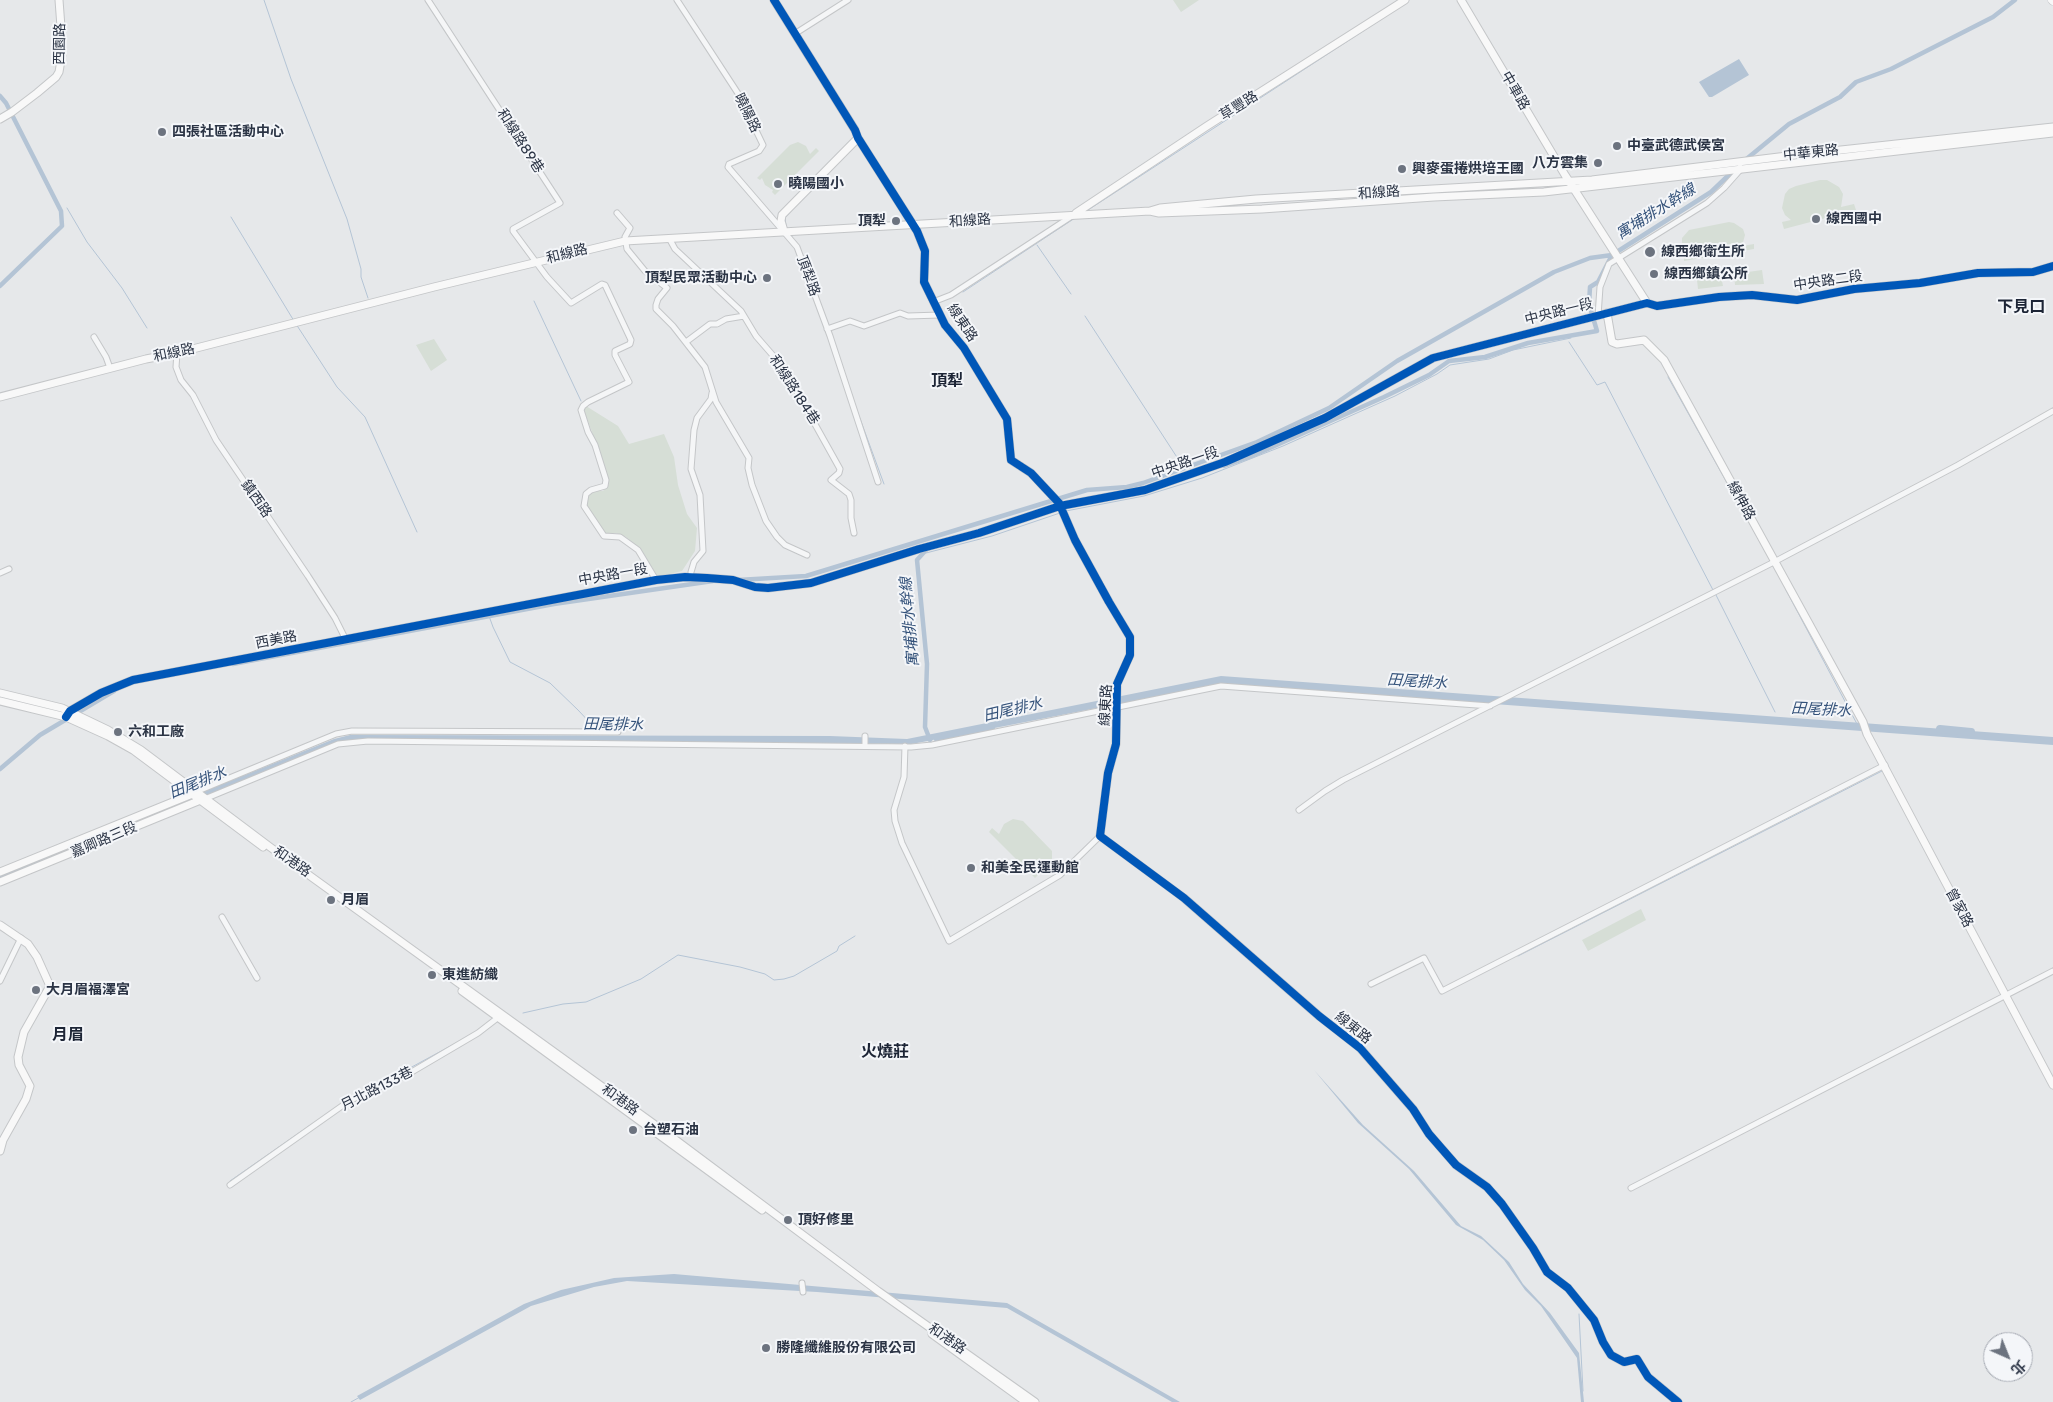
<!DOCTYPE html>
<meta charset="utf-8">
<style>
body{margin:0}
#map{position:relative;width:2053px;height:1402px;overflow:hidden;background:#e6e8ea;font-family:Rubik,"Noto Sans TC",sans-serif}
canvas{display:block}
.north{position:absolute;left:1983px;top:1332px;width:50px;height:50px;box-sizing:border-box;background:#f4f6f9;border:1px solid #a4a8b1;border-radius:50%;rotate:136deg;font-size:14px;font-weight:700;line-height:20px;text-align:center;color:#2b3445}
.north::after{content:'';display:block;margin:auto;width:18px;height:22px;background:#6c737f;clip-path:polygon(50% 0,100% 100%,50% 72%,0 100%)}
</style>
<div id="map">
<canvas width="2053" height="1402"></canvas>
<div class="north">北</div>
</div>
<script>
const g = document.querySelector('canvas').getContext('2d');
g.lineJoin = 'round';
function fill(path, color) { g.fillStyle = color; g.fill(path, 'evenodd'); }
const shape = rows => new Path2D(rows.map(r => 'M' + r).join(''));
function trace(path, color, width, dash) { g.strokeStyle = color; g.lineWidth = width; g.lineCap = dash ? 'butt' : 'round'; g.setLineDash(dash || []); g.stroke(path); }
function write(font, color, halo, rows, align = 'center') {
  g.font = font + ' Rubik,"Noto Sans TC",sans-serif'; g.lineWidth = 4; g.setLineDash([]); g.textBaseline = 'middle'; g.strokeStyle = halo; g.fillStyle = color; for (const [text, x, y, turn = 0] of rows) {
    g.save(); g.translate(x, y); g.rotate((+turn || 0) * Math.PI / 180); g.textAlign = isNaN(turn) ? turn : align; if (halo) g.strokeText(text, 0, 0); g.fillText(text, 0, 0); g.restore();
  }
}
fill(shape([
 [1173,0,1199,0,1181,12],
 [798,142,806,146,810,154,816,148,819,151,775,195,772,192,773,190,765,185,762,178,760,180,757,178,790,145],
 [1820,180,1827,180,1839,187,1843,194,1841,207,1854,204,1856,210,1784,229,1782,222,1791,220,1785,215,1782,208,1785,194,1789,189,1796,186],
 [1729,222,1734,223,1743,229,1745,235,1742,246,1754,244,1754,249,1684,261,1684,257,1689,256,1682,247,1682,238,1689,230],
 [1762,270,1764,284,1735,285,1734,274],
 [1721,276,1723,286,1698,289,1697,280],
 [434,339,447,360,431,371,416,345],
 [586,406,618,426,629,444,664,434,674,457,678,485,687,514,697,528,695,551,682,571,658,577,642,551,626,537,616,533,605,534,587,507,586,498,595,491,603,491,609,484,597,445,584,411],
 [1013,819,1023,821,1052,851,1052,862,1050,867,1046,870,1036,873,1038,875,1035,878,989,832,992,828,999,834,1004,824],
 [1641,909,1646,920,1588,951,1582,940]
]), '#d6ded6');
fill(shape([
 [1739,59,1749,75,1712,97,1709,97,1699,82],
 [1221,676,2053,737,2053,745,1221,684,912,744,364,739,342,741,215,793,210,789,334,739,350,735,830,736,907,739],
 [1314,1070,1363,1125,1414,1171,1461,1226,1481,1236,1509,1262,1523,1284,1550,1313,1579,1353,1584,1402,1581,1402,1577,1358,1541,1306,1525,1290,1504,1260,1483,1240,1456,1225,1409,1169,1358,1123],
 [674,1274,1007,1303,1180,1402,1172,1402,1007,1308,817,1292,627,1281,594,1287,531,1306,360,1400,357,1396,524,1304,561,1290,614,1278]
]), '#b4c4d5');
trace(shape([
 [264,0,291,79,347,219,361,269,361,277,368,298],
 [67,208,87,242,122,288,147,328],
 [1085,212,1400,7],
 [231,217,294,321],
 [786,226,785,218,790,212],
 [790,234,795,241],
 [1037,245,1071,294],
 [963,292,1075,218],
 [534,301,581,401],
 [1085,316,1184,468],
 [296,324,337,387,365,417,417,532],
 [1569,342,1597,385,1605,382,1713,590],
 [1668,377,1765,551],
 [859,416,884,484],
 [1066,511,1144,496,1202,478,1283,446,1395,396,1437,374,1450,365,1489,359,1513,350,1571,338],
 [926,553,992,536,1060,513],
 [1786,590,1857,724],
 [1715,593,1775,712],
 [489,616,493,627,510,662,550,683,578,710,594,727,594,729],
 [1518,956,1882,771],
 [523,1013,563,1004,586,1002,641,979,678,955,740,967,765,974,774,980,784,979,794,976,837,951,839,946,855,936],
 [386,1081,456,1043],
 [230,1181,309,1126],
 [1579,1314,1583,1391],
 [351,1402,360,1397]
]), '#b4c4d5', 1);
trace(shape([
 [0,96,6,103,61,211,62,226,0,286],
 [1744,161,1789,124,1840,97,1856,82,1891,69,1993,17,2015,0],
 [1224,466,1252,456,1384,397,1429,375,1449,361,1485,357,1528,343,1597,331,1589,304,1590,287,1598,282,1612,255,1711,192,1733,171],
 [926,550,917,560,927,664,925,727,930,740],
 [738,580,806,576,1087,490,1127,487,1143,483,1207,460,1257,442,1329,408,1397,361,1554,272,1590,258,1612,255],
 [233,664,554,604,713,581],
 [0,769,40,735,114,691]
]), '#b4c4d5', 4.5);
trace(shape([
 [1940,729,1971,732],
 [938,739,991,729],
 [113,830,220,787],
 [0,877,97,836]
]), '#b4c4d5', 8);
const street = shape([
 [428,0,560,203,513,229,513,231,547,277,571,303,602,284,605,285,631,340,630,344,615,351,615,355,629,382,588,402,583,406,581,410,588,432,595,445,606,480,605,486,591,490,586,494,584,506,604,536,620,537,638,550,656,580],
 [677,0,739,95,763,145,759,151,729,164,728,167,797,247,830,336,878,482],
 [796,33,848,0],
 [617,213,630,228,625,237,627,249,645,271,667,288,658,299,656,305,656,309,673,326,705,367,716,402,749,458,748,468,752,485,766,521,777,537,785,545,807,555],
 [669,238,675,249,741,311,756,336,783,367,840,469,839,473,831,480,849,494,851,500,851,518,854,533],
 [933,302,951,295,1072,216],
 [1598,316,1600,287,1609,264,1707,203,1724,188,1740,170,1740,167],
 [827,329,850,321,864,326,900,313,908,316,940,315],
 [94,337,106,357,110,368],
 [686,342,710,324,717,324,726,319,744,316],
 [177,353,176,367,181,380,193,395,216,440,308,576,335,618,346,640],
 [691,572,694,562,703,551,700,495,691,469,694,430,697,418,711,399,712,393],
 [0,573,9,569],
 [865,736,865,746],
 [905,746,904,777,894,810,895,821,902,843,949,941,1060,875,1100,836],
 [198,791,336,734,352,731,618,732],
 [207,798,338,744,368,741,911,747,932,745,1221,686,1490,706],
 [1299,810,1325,791,1343,780,1774,562,1958,465,2053,411],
 [222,917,257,978],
 [0,981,21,938],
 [1371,984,1424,958,1442,991,1885,765],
 [230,1185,349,1101,410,1073,478,1033,500,1016],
 [1631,1188,2053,971],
 [802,1283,803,1292]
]);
const secondary = shape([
 [774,0,855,130,858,138,917,231,925,251,924,282,945,325,964,348,1007,419,1011,460,1031,473,1059,503,1075,540,1109,602,1130,637,1130,655,1117,684,1116,744,1108,773,1100,836,1184,898,1319,1016,1360,1048,1413,1109,1429,1134,1456,1165,1487,1187,1502,1204,1533,1248,1547,1272,1568,1288,1594,1320,1603,1342,1611,1355,1624,1362,1637,1359,1648,1377,1678,1402],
 [1461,0,1565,175,1647,303],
 [0,119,12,112,37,93,56,77,59,72,62,54,59,38,61,27,59,0],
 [1150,211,1159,213,1262,209,1434,197,1544,192,2053,133],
 [1076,213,1207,126,1405,0],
 [784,231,781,221,782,215,858,138],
 [1607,313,1612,342,1617,344,1644,340,1664,360,1863,722,1867,734,2053,1085],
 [0,397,146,359,177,353,434,287,625,241,1150,211,1160,208,1256,199,1592,180,1795,155,2053,127],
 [0,693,62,708,108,730,141,750,270,847,665,1132,878,1291,1035,1402],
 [0,701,66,717,108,736,133,750,263,847],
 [66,717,70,711,101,693,133,680,656,580,685,577,707,578,733,580,755,587,768,588,811,583,919,549,979,533,1060,506,1145,490,1225,462,1325,418,1433,358,1647,303,1657,306,1719,297,1752,295,1797,300,1854,289,1920,283,1978,273,2033,272,2053,266],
 [0,872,195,793],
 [0,882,203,799],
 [0,925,28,944,37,957,50,986,24,1032,18,1057,19,1065,30,1086,26,1099,3,1140,0,1151],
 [462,991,762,1210],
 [932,1334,1026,1402]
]);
const primary = shape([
 [2052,0,2053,1]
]);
trace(street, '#c4c6c8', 7);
trace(secondary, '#c4c6c8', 9);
trace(primary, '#c2c5c8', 9);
trace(street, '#f5f6f7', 5);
trace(secondary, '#f8f8f8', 7);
trace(primary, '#f8f8f8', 8);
trace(shape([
 [774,0,855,130,858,138,917,231,925,251,924,282,945,325,964,348,1007,419,1011,460,1031,473,1059,503,1075,540,1109,602,1130,637,1130,655,1117,684,1116,744,1108,773,1100,836,1184,898,1319,1016,1360,1048,1413,1109,1429,1134,1456,1165,1487,1187,1502,1204,1533,1248,1547,1272,1568,1288,1594,1320,1603,1342,1611,1355,1624,1362,1637,1359,1648,1377,1678,1402],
 [66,717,70,711,101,693,133,680,656,580,685,577,707,578,733,580,755,587,768,588,811,583,919,549,979,533,1060,506,1145,490,1225,462,1325,418,1433,358,1647,303,1657,306,1719,297,1752,295,1797,300,1854,289,1920,283,1978,273,2033,272,2053,266]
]), '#0057b8', 8);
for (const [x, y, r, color] of [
 [162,132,5,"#6c737f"],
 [1617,146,5,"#6c737f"],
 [1598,163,5,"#6c737f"],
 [1402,169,5,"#6c737f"],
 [778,184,5,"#6c737f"],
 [1816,219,5,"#6c737f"],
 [896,221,5,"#6c737f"],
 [1650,252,6,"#6c737f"],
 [1654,274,5,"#6c737f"],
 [767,278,5,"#6c737f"],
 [118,732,5,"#6c737f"],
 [971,868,5,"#6c737f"],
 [331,900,5,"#6c737f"],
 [432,975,5,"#6c737f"],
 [36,990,5,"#6c737f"],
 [633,1130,5,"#6c737f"],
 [788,1220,5,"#6c737f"],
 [766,1348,5,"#6c737f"]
]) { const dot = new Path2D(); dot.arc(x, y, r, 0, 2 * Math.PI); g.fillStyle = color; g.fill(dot); trace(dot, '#f4f6f9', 2); }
write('14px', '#2b3445', '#f4f6f9', [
 ["西園路",60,44,-89],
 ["中車路",1515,91,60],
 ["草豐路",1239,106,-32],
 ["曉陽路",747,113,64],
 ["和線路89巷",520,141,57],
 ["中華東路",1811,153,-6],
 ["和線路",1379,193,-4],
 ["和線路",970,221,-4],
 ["和線路",567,254,-14],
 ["頂犁路",808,276,70],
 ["中央路二段",1828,281,-8],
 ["中央路一段",1559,312,-14],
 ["線東路",962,323,56],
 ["和線路",174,353,-12],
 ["和線路184巷",794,390,57],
 ["中央路一段",1185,463,-19],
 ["鎮西路",256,499,55],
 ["線伸路",1741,501,61],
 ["中央路一段",613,575,-10],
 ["西美路",276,640,-11],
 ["線東路",1106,705,-87],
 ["嘉卿路三段",104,840,-23],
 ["和港路",292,862,35],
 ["曾家路",1959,908,62],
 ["線東路",1353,1028,39],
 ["月北路133巷",377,1089,-27],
 ["和港路",620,1100,36],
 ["和港路",947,1339,35]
]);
write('bold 14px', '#2b3445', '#f4f6f9', [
 ["四張社區活動中心",172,132],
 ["中臺武德武侯宮",1627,146],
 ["八方雲集",1588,163,"right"],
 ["興麥蛋捲烘培王國",1412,169],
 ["曉陽國小",788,184],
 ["線西國中",1826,219],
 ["頂犁",886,221,"right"],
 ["線西鄉衛生所",1661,252],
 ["線西鄉鎮公所",1664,274],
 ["頂犁民眾活動中心",757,278,"right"],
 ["六和工廠",128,732],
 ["和美全民運動館",981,868],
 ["月眉",341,900],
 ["東進紡織",442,975],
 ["大月眉福澤宮",46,990],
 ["台塑石油",643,1130],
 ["頂好修里",798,1220],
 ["勝隆纖維股份有限公司",776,1348]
], 'left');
write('italic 15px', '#34527a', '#f4f6f9', [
 ["寓埔排水幹線",1656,212,-32],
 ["寓埔排水幹線",910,622,-95],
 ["田尾排水",1417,682,4],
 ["田尾排水",1013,710,-13],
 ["田尾排水",1821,710,3],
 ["田尾排水",613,725,1],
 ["田尾排水",198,783,-22]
]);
write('bold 16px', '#1d2536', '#f4f6f9', [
 ["下見口",2021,307],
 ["頂犁",947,381],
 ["月眉",68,1035],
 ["火燒莊",885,1052]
]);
</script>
